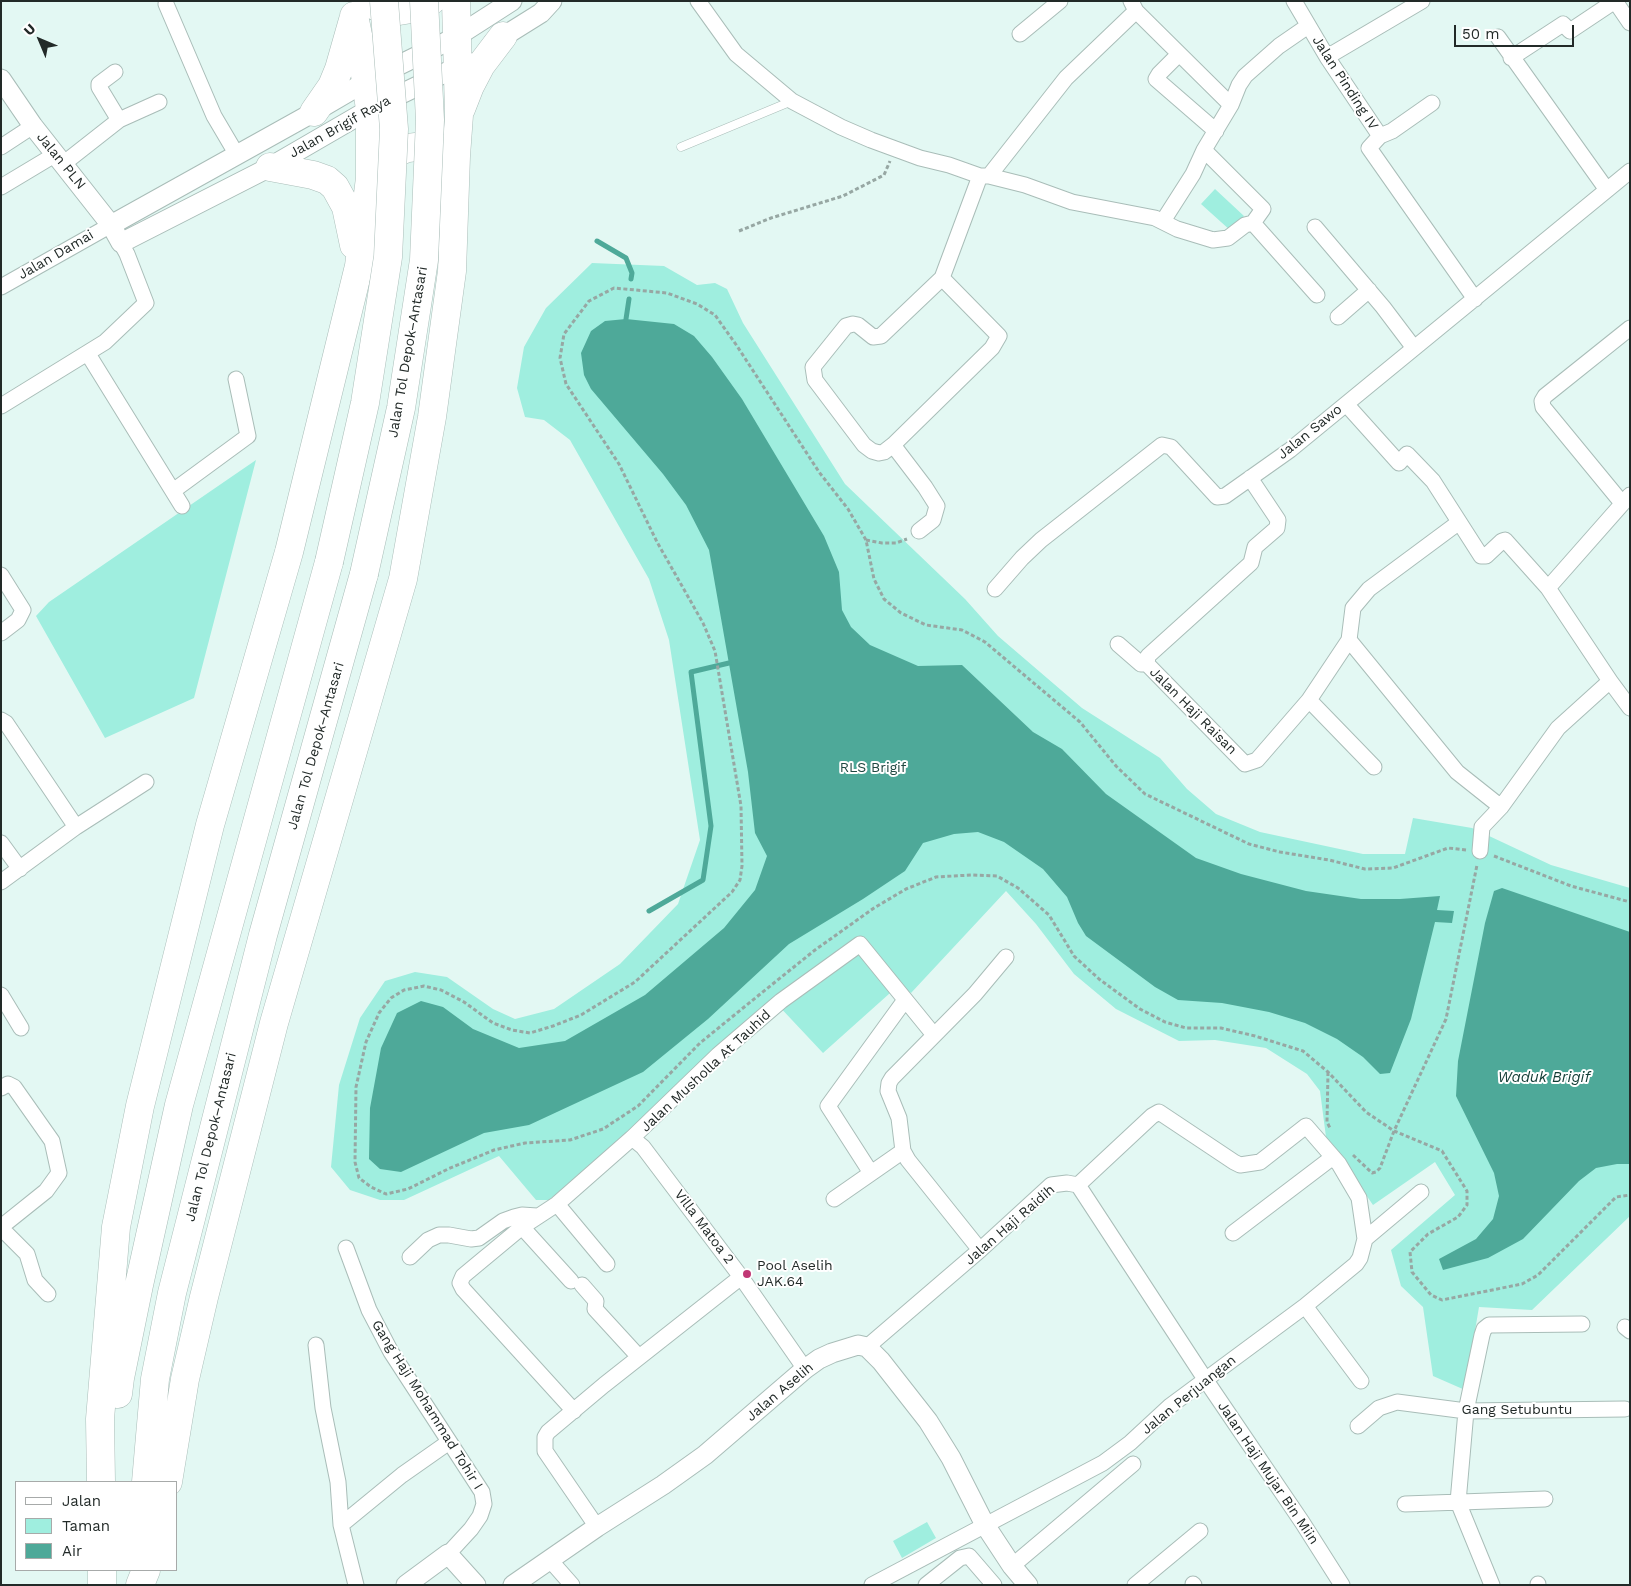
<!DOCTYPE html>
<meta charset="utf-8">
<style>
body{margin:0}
#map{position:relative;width:1631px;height:1586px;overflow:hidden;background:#e3f8f3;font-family:"Work Sans",sans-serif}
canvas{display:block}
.frame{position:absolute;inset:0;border:2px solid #222a28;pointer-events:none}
.legend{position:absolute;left:15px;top:1481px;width:162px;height:90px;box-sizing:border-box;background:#fff;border:1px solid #a7aaa9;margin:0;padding:6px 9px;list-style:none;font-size:15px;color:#222a28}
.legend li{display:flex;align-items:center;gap:10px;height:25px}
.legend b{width:25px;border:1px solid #a7aaa9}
.north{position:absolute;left:15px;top:15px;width:50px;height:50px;-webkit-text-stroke:4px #fff;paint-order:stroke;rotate:315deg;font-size:14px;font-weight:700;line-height:20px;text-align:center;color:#222a28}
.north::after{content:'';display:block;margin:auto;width:18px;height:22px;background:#222a28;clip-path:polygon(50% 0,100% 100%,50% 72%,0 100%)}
.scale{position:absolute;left:1454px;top:25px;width:120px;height:22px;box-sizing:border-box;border:2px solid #222a28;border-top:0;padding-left:6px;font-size:15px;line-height:18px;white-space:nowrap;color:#222a28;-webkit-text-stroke:4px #fff;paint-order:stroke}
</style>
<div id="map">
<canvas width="1631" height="1586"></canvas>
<div class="frame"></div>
<ul class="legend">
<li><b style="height:6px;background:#fff"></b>Jalan</li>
<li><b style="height:14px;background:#9feedf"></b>Taman</li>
<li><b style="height:14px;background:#4ea999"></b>Air</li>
</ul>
<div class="north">U</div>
<div class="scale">50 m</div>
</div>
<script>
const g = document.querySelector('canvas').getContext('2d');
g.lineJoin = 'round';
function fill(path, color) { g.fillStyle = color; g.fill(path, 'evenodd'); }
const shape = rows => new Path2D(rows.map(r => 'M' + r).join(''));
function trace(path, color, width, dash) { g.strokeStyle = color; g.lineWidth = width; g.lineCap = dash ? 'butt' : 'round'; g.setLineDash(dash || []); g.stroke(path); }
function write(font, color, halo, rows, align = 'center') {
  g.font = font + ' "Work Sans",sans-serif'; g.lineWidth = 4; g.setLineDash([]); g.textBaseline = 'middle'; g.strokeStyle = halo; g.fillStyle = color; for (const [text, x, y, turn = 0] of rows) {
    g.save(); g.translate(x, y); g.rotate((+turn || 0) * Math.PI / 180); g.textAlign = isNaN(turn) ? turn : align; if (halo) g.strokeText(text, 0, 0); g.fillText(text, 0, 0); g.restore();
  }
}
fill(shape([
 [1215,189,1244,216,1231,231,1201,204],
 [592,263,664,266,697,285,715,283,727,289,743,323,845,484,965,599,998,636,1082,708,1160,758,1187,789,1216,814,1260,832,1363,854,1405,854,1413,818,1472,828,1551,865,1630,888,1630,1216,1532,1310,1479,1307,1465,1390,1433,1376,1423,1307,1401,1286,1391,1250,1455,1195,1435,1162,1373,1205,1326,1137,1320,1091,1307,1074,1266,1048,1215,1040,1179,1041,1116,1009,1074,974,1036,924,1006,891,911,993,899,985,823,1053,776,1003,549,1200,536,1200,499,1156,404,1200,380,1200,350,1190,331,1167,339,1085,360,1018,385,981,415,972,447,977,493,1009,515,1019,554,1009,620,964,678,904,700,840,669,640,649,579,570,440,544,420,525,417,517,388,524,347,546,308],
 [256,460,194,698,105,738,36,616,49,602],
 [927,1522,936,1538,902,1558,893,1541]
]), '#9feedf');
fill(shape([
 [626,319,674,324,694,336,712,357,742,399,824,536,839,572,842,610,851,627,870,645,918,666,962,665,1033,732,1062,749,1106,794,1196,858,1241,874,1306,891,1361,899,1400,899,1440,896,1437,910,1454,911,1452,923,1435,922,1411,1019,1390,1073,1380,1074,1363,1057,1337,1039,1305,1023,1269,1012,1222,1003,1178,1000,1155,987,1086,936,1078,923,1067,897,1043,869,1004,842,978,832,954,834,923,843,905,871,863,899,789,944,708,1019,643,1072,529,1125,484,1133,401,1172,380,1169,369,1159,370,1108,381,1048,397,1013,421,1001,443,1007,473,1029,519,1048,565,1041,645,995,724,928,755,890,767,856,755,833,748,772,709,550,686,505,663,474,591,389,584,375,581,353,591,331,605,321],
 [1502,888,1630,932,1630,1164,1617,1164,1596,1168,1579,1181,1523,1239,1488,1258,1443,1270,1439,1259,1476,1239,1493,1219,1499,1196,1494,1173,1456,1096,1458,1061,1485,923,1494,891]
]), '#4ea999');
trace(shape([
 [597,241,626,258,632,273,631,279],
 [626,319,629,299],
 [649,911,703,880,711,826,691,672,729,663]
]), '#4ea999', 5);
const service = shape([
 [681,147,792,101]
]);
const minor = shape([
 [698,1,736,54,792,101,841,127,871,140,920,158,949,165,980,176,989,176,1025,185,1072,202,1155,218,1177,229,1213,240,1228,238,1245,225,1253,223],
 [1131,1,1136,11,1231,105],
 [1294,1,1327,57,1380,136],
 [166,4,214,116,237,155],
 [1020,34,1060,1],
 [1498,37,1607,190],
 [1179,54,1159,74,1156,79,1216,131],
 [1327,57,1422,1],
 [1511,58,1563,24,1570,31,1615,1,1630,23],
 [115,72,99,84,99,87,119,120],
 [1380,136,1369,148,1475,299],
 [1380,136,1392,131,1432,103],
 [1,147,33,126],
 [1204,150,1263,209,1253,223],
 [63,164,119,120,159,102],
 [989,176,1066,78,1136,11],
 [1,187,56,154],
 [1163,221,1193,174,1204,150,1231,105,1239,85,1245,76,1279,46,1308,26],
 [1253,223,1317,295],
 [1315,227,1383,307,1414,348],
 [942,278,881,336,873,337,858,325,853,324,846,326,813,367,815,380,864,445,872,451,879,453,884,452,893,445,992,348,999,336,942,278,980,176],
 [1,287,111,225],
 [1338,317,1369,290],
 [88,354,182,506],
 [1346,404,1399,463,1407,454,1433,481,1481,556,1486,556,1502,541,1505,540,1548,588],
 [1,406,105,342,146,303,127,254,121,243],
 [893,445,925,487,937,506,933,520,919,531],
 [1250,478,1278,520,1277,528,1255,547,1251,563,1148,656,1147,664,1245,764,1257,760,1309,700,1349,640,1353,608,1369,589,1458,523],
 [173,491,248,436,236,379],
 [1622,503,1543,407,1542,401,1545,396,1630,328],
 [1,575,23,610,18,620,1,633],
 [995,589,1022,558,1041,540,1162,445,1171,447,1217,497,1225,496,1290,450,1630,171],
 [1349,640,1457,772,1501,807],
 [1118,644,1141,664,1147,664],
 [1610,681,1630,708],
 [1309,700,1374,767],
 [1,720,6,723,76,827],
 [1,843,20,869],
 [1480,851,1482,827,1501,807,1558,728,1610,681,1548,588,1630,495],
 [1,882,76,827,146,782],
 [1,995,21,1028],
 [1,1088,8,1084,14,1087,52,1141,59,1173,46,1191,1,1227],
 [632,1138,643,1147,741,1277,805,1369],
 [871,1173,828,1106,905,1000],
 [1078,1185,1205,1379,1302,1522,1342,1585],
 [834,1199,903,1151],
 [557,1204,607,1264],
 [522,1227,571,1281],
 [1,1228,27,1254,35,1280,48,1294],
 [1233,1233,1333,1157],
 [1365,1239,1421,1192],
 [346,1248,369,1310,391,1352,482,1492,484,1504,480,1516,471,1529,448,1554],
 [980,1250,908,1160,903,1151,899,1118,888,1091,889,1083,892,1078,975,994,1006,957],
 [410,1257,428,1240,439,1235,449,1235,471,1239,479,1238,503,1221,514,1217,522,1215,537,1216],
 [582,1285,596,1301,595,1309,639,1357],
 [1305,1306,1361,1381],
 [1625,1327,1630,1331],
 [316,1345,323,1408,338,1482,341,1525,356,1585],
 [867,1347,980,1250,1051,1185,1067,1183,1078,1185,1152,1116,1159,1112,1234,1162,1240,1165,1260,1162,1306,1126,1339,1164,1359,1198,1365,1239,1360,1258,1356,1264,1305,1306,1170,1406,1130,1443,1103,1463,872,1585],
 [574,1411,463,1289,460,1283,463,1276,522,1227,557,1204,632,1138,718,1055,781,1001,860,944,934,1035],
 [1358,1426,1379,1408,1397,1402,1466,1411,1625,1409],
 [1405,1504,1545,1499],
 [341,1525,402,1475,449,1442],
 [597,1527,545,1451,545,1437,548,1432,604,1385,741,1277],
 [550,1560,572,1585],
 [1012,1566,1133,1464],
 [1193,1584,1194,1585],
 [1538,1584,1538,1585],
 [926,1585,960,1558,969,1556,994,1585],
 [1135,1585,1200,1531],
 [1492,1585,1458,1502,1466,1411,1482,1335,1484,1329,1489,1325,1582,1324]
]);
const tertiary = shape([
 [493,43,541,13,552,1],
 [1,79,33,126,111,225,121,243,270,167,370,109,457,67,466,61],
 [111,225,314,112,367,81,456,37,512,1],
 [406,1585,448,1554,476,1585],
 [513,1585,597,1527,663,1485,705,1455,805,1369,819,1359,832,1353,858,1345,867,1347,881,1361,928,1421,951,1458,985,1525,1012,1566,1028,1585]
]);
const motorway = shape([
 [366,1,381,9,399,11,417,8,431,1],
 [461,109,470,86,481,65,503,36],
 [314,112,332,86,339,69,353,20],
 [270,167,313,175,327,180,335,187,346,207,354,245],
 [376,169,392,154,408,148,424,146,441,149,450,153],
 [118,1394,120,1378,139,1285,179,1105,329,562],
 [101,1482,100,1419,116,1227,140,1106,210,825,289,552,359,266,370,178,370,109,362,54,354,16],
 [146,1482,155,1379,172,1293,263,935,364,574],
 [168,1482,185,1379,204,1297,274,1023,403,579,432,417,452,271,456,156,459,115,456,1],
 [102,1585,102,1570],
 [140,1585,146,1570]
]);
trace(service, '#a9bdb8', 9);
trace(minor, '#a9bdb8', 17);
trace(tertiary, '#a9bdb8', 21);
trace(motorway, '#a9bdb8', 29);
trace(shape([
 [739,231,771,218,843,196,884,175,890,161],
 [866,540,882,543,896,543,907,539],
 [1466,850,1448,848,1393,868,1365,869,1329,860,1280,852,1249,844,1145,794,1116,766,1080,722,985,642,962,630,926,625,901,613,884,599,874,579,866,540,848,509,819,472,737,346,715,315,697,304,667,293,614,288,589,301,564,334,560,358,566,384,619,464,657,542,703,623,715,651,741,806,742,866,740,880,732,892,635,982,581,1015,553,1026,530,1033,512,1030,493,1023,464,1002,441,990,424,986,404,990,391,998,379,1013,366,1042,356,1087,355,1162,359,1178,371,1187,386,1194,408,1189,448,1169,494,1150,525,1143,570,1140,603,1129,638,1106,700,1043,759,995,815,950,874,908,906,889,936,877,971,875,997,876,1018,888,1049,915,1074,956,1099,979,1140,1009,1165,1022,1186,1028,1221,1028,1255,1036,1303,1051,1328,1072,1366,1112,1394,1131,1442,1151,1467,1191,1467,1205,1458,1217,1428,1234,1410,1252,1412,1272,1431,1295,1442,1300,1522,1284,1538,1275,1616,1197,1630,1195],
 [1494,856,1571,886,1630,902],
 [1328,1072,1327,1122,1330,1128],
 [1353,1155,1372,1173,1376,1172,1380,1168,1394,1131,1446,1019,1477,865]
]), '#97a7a3', 3, [4, 2.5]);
trace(service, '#fff', 8);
trace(minor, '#fff', 15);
trace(tertiary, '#fff', 19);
trace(motorway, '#fff', 28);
const motorwayBridge = shape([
 [329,562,365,403,388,257,394,129,384,1],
 [364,574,401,408,424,260,430,120,424,1]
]);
trace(motorwayBridge, '#a9bdb8', 29, []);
trace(motorwayBridge, '#fff', 28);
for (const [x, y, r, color] of [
 [747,1274,5,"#c03774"]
]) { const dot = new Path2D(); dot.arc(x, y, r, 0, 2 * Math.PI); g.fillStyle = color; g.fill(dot); trace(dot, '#fff', 2); }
write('14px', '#222a28', '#fff', [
 ["Jalan Pinding IV",1345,83,57],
 ["Jalan Brigif Raya",340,127,-29],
 ["Jalan PLN",61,161,51],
 ["Jalan Damai",56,255,-30],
 ["Jalan Tol Depok–Antasari",408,352,-80],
 ["Jalan Sawo",1310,432,-39],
 ["Jalan Haji Raisan",1193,711,45],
 ["Jalan Tol Depok–Antasari",316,746,-74],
 ["Jalan Musholla At Tauhid",706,1071,-43],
 ["Jalan Tol Depok–Antasari",211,1137,-76],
 ["Jalan Haji Raidih",1010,1225,-41],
 ["Villa Matoa 2",704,1227,53],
 ["Jalan Aselih",780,1392,-40],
 ["Jalan Perjuangan",1189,1395,-39],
 ["Gang Haji Mohammad Tohir I",427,1405,58],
 ["Gang Setubuntu",1517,1410],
 ["Jalan Haji Mujar Bin Miin",1268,1473,56]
]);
write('14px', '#1f4841', '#fff', [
 ["RLS Brigif",873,768]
]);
write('14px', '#222a28', '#fff', [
 ["Pool Aselih",757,1266],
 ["JAK.64",757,1282]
], 'left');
write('italic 15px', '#123c35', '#fff', [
 ["Waduk Brigif",1544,1078]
]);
</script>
